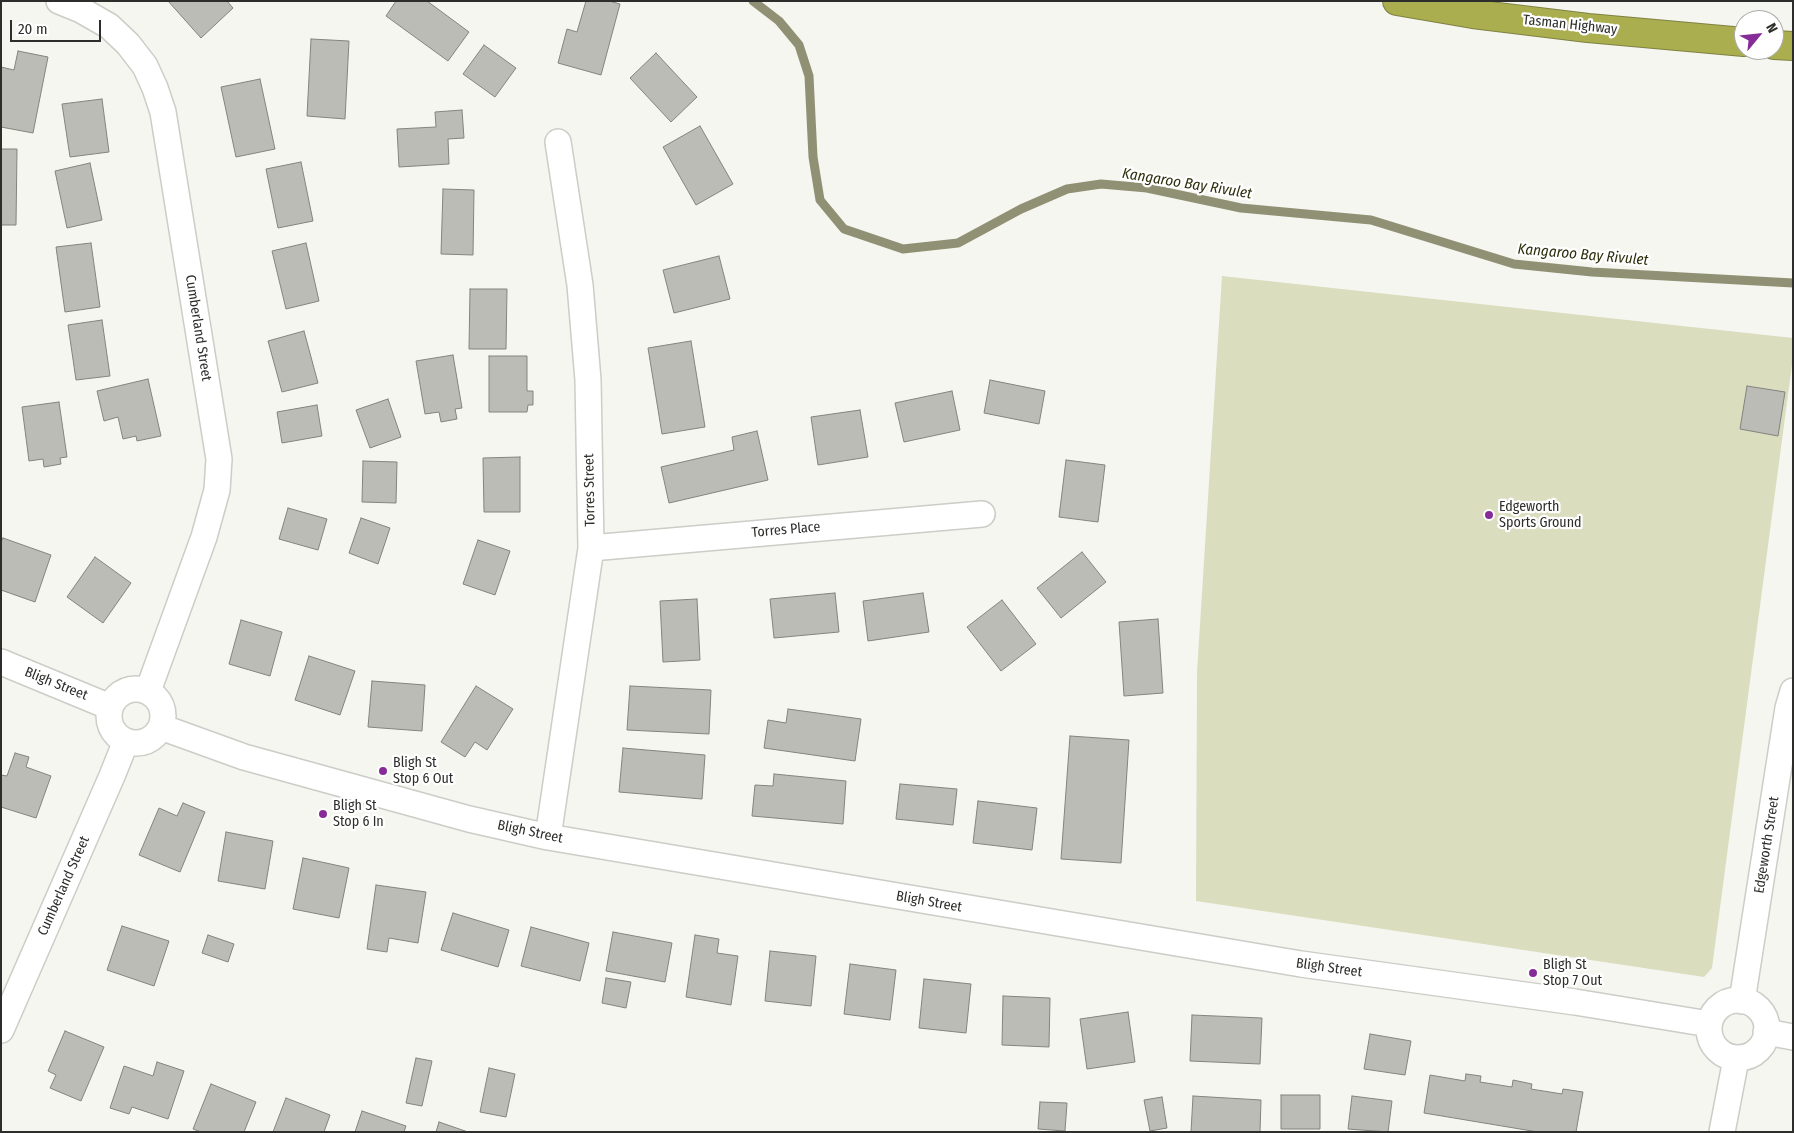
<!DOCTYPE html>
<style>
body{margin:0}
#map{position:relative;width:1794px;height:1133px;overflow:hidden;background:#f6f6f0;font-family:"Fira Sans Condensed",sans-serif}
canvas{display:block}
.frame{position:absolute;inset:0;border:2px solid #2d2d2b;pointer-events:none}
.north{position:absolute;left:1734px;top:10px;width:50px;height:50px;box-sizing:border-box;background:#fff;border:1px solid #ababaa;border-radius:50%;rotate:62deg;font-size:14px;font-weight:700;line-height:20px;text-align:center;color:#2d2d2b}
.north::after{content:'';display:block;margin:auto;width:18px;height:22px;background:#862c98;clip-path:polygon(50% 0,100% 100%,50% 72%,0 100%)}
.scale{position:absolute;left:10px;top:20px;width:91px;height:22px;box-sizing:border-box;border:2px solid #2d2d2b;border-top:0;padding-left:6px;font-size:15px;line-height:18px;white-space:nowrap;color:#2d2d2b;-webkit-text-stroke:4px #fff;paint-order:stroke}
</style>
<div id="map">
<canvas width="1794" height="1133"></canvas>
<div class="frame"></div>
<div class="north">N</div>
<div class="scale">20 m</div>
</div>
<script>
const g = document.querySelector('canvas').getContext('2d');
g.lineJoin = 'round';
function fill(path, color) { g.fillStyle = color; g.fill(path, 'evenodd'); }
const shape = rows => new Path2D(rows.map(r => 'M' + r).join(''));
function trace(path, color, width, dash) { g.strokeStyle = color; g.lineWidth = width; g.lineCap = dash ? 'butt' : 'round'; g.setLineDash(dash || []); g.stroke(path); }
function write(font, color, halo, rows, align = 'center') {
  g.font = font + ' "Fira Sans Condensed",sans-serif'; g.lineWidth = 4.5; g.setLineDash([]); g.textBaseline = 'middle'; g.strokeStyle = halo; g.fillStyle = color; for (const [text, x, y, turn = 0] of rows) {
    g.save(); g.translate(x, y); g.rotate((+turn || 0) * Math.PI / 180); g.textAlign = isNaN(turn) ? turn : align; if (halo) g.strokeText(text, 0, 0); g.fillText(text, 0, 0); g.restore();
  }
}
fill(shape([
 [1222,276,1793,338,1793,357,1712,968,1704,977,1196,901,1197,672]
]), '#dbddbf');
trace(shape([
 [753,1,779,21,799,45,809,76,813,157,820,200,844,229,903,249,958,243,1021,209,1067,189,1101,184,1147,188,1241,208,1371,220,1514,264,1592,272,1793,283]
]), '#909174', 9);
const building = shape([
 [168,1,227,1,233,8,201,38,168,1],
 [396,1,427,1,469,32,448,61,386,16,396,1],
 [586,1,609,1,620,4,601,75,558,63,567,29,577,32,586,1],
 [311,39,349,41,345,119,307,116,311,39],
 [484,45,516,68,495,97,463,74,484,45],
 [18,51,48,57,33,133,1,127,1,67,14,70,18,51],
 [656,53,697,97,671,122,630,78,656,53],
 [260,79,275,149,236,157,221,87,260,79],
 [102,99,109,152,70,157,62,104,102,99],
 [462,110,464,138,448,139,449,164,399,167,397,129,436,127,435,112,462,110],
 [700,126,733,184,696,205,663,147,700,126],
 [1,149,17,149,16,225,1,225,1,149],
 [301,162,313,221,278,228,266,169,301,162],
 [90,163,102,220,67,228,55,171,90,163],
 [443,189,474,190,473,255,441,254,443,189],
 [91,243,100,307,65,312,56,247,91,243],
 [306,243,319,301,286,309,272,251,306,243],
 [719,256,730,299,674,313,663,270,719,256],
 [470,289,507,289,506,349,469,349,470,289],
 [102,320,110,376,76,380,68,325,102,320],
 [304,331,318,383,282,392,268,341,304,331],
 [691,341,705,427,662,434,648,348,691,341],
 [453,355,462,408,455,409,457,419,441,422,439,412,425,414,416,361,453,355],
 [489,356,527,356,527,391,533,391,533,405,528,405,527,412,489,412,489,356],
 [148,379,161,436,137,441,136,436,123,439,118,417,104,421,97,391,148,379],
 [990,380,1045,391,1039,424,984,413,990,380],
 [1747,386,1785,392,1778,436,1740,429,1747,386],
 [952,391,960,430,904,442,895,403,952,391],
 [388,399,401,437,370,448,356,410,388,399],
 [59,402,67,457,60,458,61,464,44,467,43,459,29,461,22,407,59,402],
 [317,405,322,436,282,443,277,412,317,405],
 [860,410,868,457,818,465,811,417,860,410],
 [757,431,768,480,669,503,661,467,734,450,732,437,757,431],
 [520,457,520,512,484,512,483,458,520,457],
 [1066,460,1105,465,1098,522,1059,517,1066,460],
 [363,461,397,462,396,503,362,502,363,461],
 [288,508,327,519,318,550,279,539,288,508],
 [361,518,390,528,378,564,349,553,361,518],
 [3,538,51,555,35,602,1,590,1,542,3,538],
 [478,540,510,551,495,595,463,584,478,540],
 [1082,552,1106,582,1061,618,1037,588,1082,552],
 [95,557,131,583,103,623,67,597,95,557],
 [835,593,839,632,774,638,770,599,835,593],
 [923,593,929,632,868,641,863,601,923,593],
 [697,599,700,660,663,662,660,601,697,599],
 [1002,600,1036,644,1001,671,967,627,1002,600],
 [1158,619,1163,693,1124,696,1119,622,1158,619],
 [241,620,282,632,270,676,229,664,241,620],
 [309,656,355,671,340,715,295,700,309,656],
 [372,681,425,685,422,731,368,727,372,681],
 [476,686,513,709,487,750,475,742,465,757,441,742,476,686],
 [630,686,711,690,709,734,627,730,630,686],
 [788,709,861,719,855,761,764,748,768,720,786,723,788,709],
 [1070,736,1129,740,1121,863,1061,859,1070,736],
 [623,748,705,755,702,799,619,792,623,748],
 [15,753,29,757,26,767,51,776,36,818,1,807,1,775,7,776,15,753],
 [774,774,846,781,843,824,752,816,755,785,773,786,774,774],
 [900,784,957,789,953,825,896,819,900,784],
 [978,801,1037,808,1032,850,973,843,978,801],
 [183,803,205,812,180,872,139,855,159,808,177,816,183,803],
 [226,832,273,841,265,889,218,881,226,832],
 [303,858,349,868,339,918,293,909,303,858],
 [376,885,426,892,418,943,389,938,387,952,367,949,376,885],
 [453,913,509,930,498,967,441,950,453,913],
 [122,926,169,941,154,986,107,970,122,926],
 [531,927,589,943,580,981,521,966,531,927],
 [613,932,672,943,665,982,606,971,613,932],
 [208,935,234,944,228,962,202,953,208,935],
 [695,935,719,939,717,953,738,956,731,1005,686,997,695,935],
 [770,951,816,956,811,1006,765,1001,770,951],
 [850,964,896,970,890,1020,844,1014,850,964],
 [606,978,631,982,626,1008,602,1003,606,978],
 [924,979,971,984,966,1033,919,1028,924,979],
 [1003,996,1050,998,1049,1047,1002,1045,1003,996],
 [1128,1012,1135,1062,1087,1069,1080,1019,1128,1012],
 [1192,1015,1262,1018,1260,1064,1190,1061,1192,1015],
 [65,1031,104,1047,81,1101,50,1088,56,1075,48,1071,65,1031],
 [1370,1034,1411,1041,1405,1075,1364,1069,1370,1034],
 [416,1058,432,1061,422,1106,406,1103,416,1058],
 [157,1062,184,1071,168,1119,132,1107,129,1114,110,1108,124,1066,153,1076,157,1062],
 [489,1068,515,1074,506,1117,480,1112,489,1068],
 [1466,1074,1481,1076,1480,1082,1512,1087,1513,1080,1532,1084,1531,1089,1562,1094,1563,1089,1583,1092,1576,1132,1538,1132,1424,1113,1430,1075,1465,1081,1466,1074],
 [211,1084,256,1102,244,1132,201,1132,193,1129,211,1084],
 [1281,1095,1320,1095,1320,1129,1281,1129,1281,1095],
 [1193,1096,1261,1100,1260,1132,1191,1132,1193,1096],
 [1352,1096,1392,1101,1388,1132,1348,1129,1352,1096],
 [1162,1097,1167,1128,1150,1131,1144,1100,1162,1097],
 [286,1098,330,1115,324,1132,273,1132,286,1098],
 [1040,1102,1067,1103,1065,1131,1038,1129,1040,1102],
 [362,1111,406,1126,404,1132,355,1132,362,1111],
 [439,1122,468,1132,436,1132,439,1122]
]);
fill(building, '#bcbcb7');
trace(building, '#84847f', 1);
const street = shape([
 [59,1,81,10,109,26,128,44,145,66,155,88,163,112,219,459,217,490,204,537,148,691],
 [591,548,982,514],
 [1,662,110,707],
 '109 716a27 27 0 1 1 54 0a27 27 0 1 1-54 0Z',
 [161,727,244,757,469,819,548,837,1301,964,1575,1002,1709,1024],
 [548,837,591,548,588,380,580,285,558,142],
 '1709 1029a29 29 0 1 1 58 0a29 29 0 1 1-58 0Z',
 [1742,1001,1788,708,1793,691],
 [1,1030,112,776,126,741],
 [1766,1032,1793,1037],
 [1722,1132,1736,1059]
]);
const highway = shape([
 [1397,1,1473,14,1588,28,1744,42],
 [1774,45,1793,46]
]);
trace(street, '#cccdc7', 28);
trace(highway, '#7f8142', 30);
trace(street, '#fff', 25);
trace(highway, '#abae4f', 28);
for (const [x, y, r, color] of [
 [1489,515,5,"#862c98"],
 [383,771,5,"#862c98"],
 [323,814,5,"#862c98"],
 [1533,973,5,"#862c98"]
]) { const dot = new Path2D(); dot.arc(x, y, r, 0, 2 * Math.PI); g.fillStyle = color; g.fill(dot); trace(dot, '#fff', 2); }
write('14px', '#2d2d2b', '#fff', [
 ["Tasman Highway",1570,25,6],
 ["Cumberland Street",198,328,81],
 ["Torres Street",590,490,-91],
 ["Torres Place",786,530,-5],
 ["Bligh Street",56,684,22],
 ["Bligh Street",530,832,12],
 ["Edgeworth Street",1767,845,-81],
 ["Cumberland Street",64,886,-66],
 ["Bligh Street",929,902,10],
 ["Bligh Street",1329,968,8]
]);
write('14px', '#2d2d2b', '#fff', [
 ["Edgeworth",1499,507],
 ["Sports Ground",1499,523],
 ["Bligh St",393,763],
 ["Stop 6 Out",393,779],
 ["Bligh St",333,806],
 ["Stop 6 In",333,822],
 ["Bligh St",1543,965],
 ["Stop 7 Out",1543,981]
], 'left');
write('italic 15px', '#2e2f0d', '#fff', [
 ["Kangaroo Bay Rivulet",1187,184,9],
 ["Kangaroo Bay Rivulet",1583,255,5]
]);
</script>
